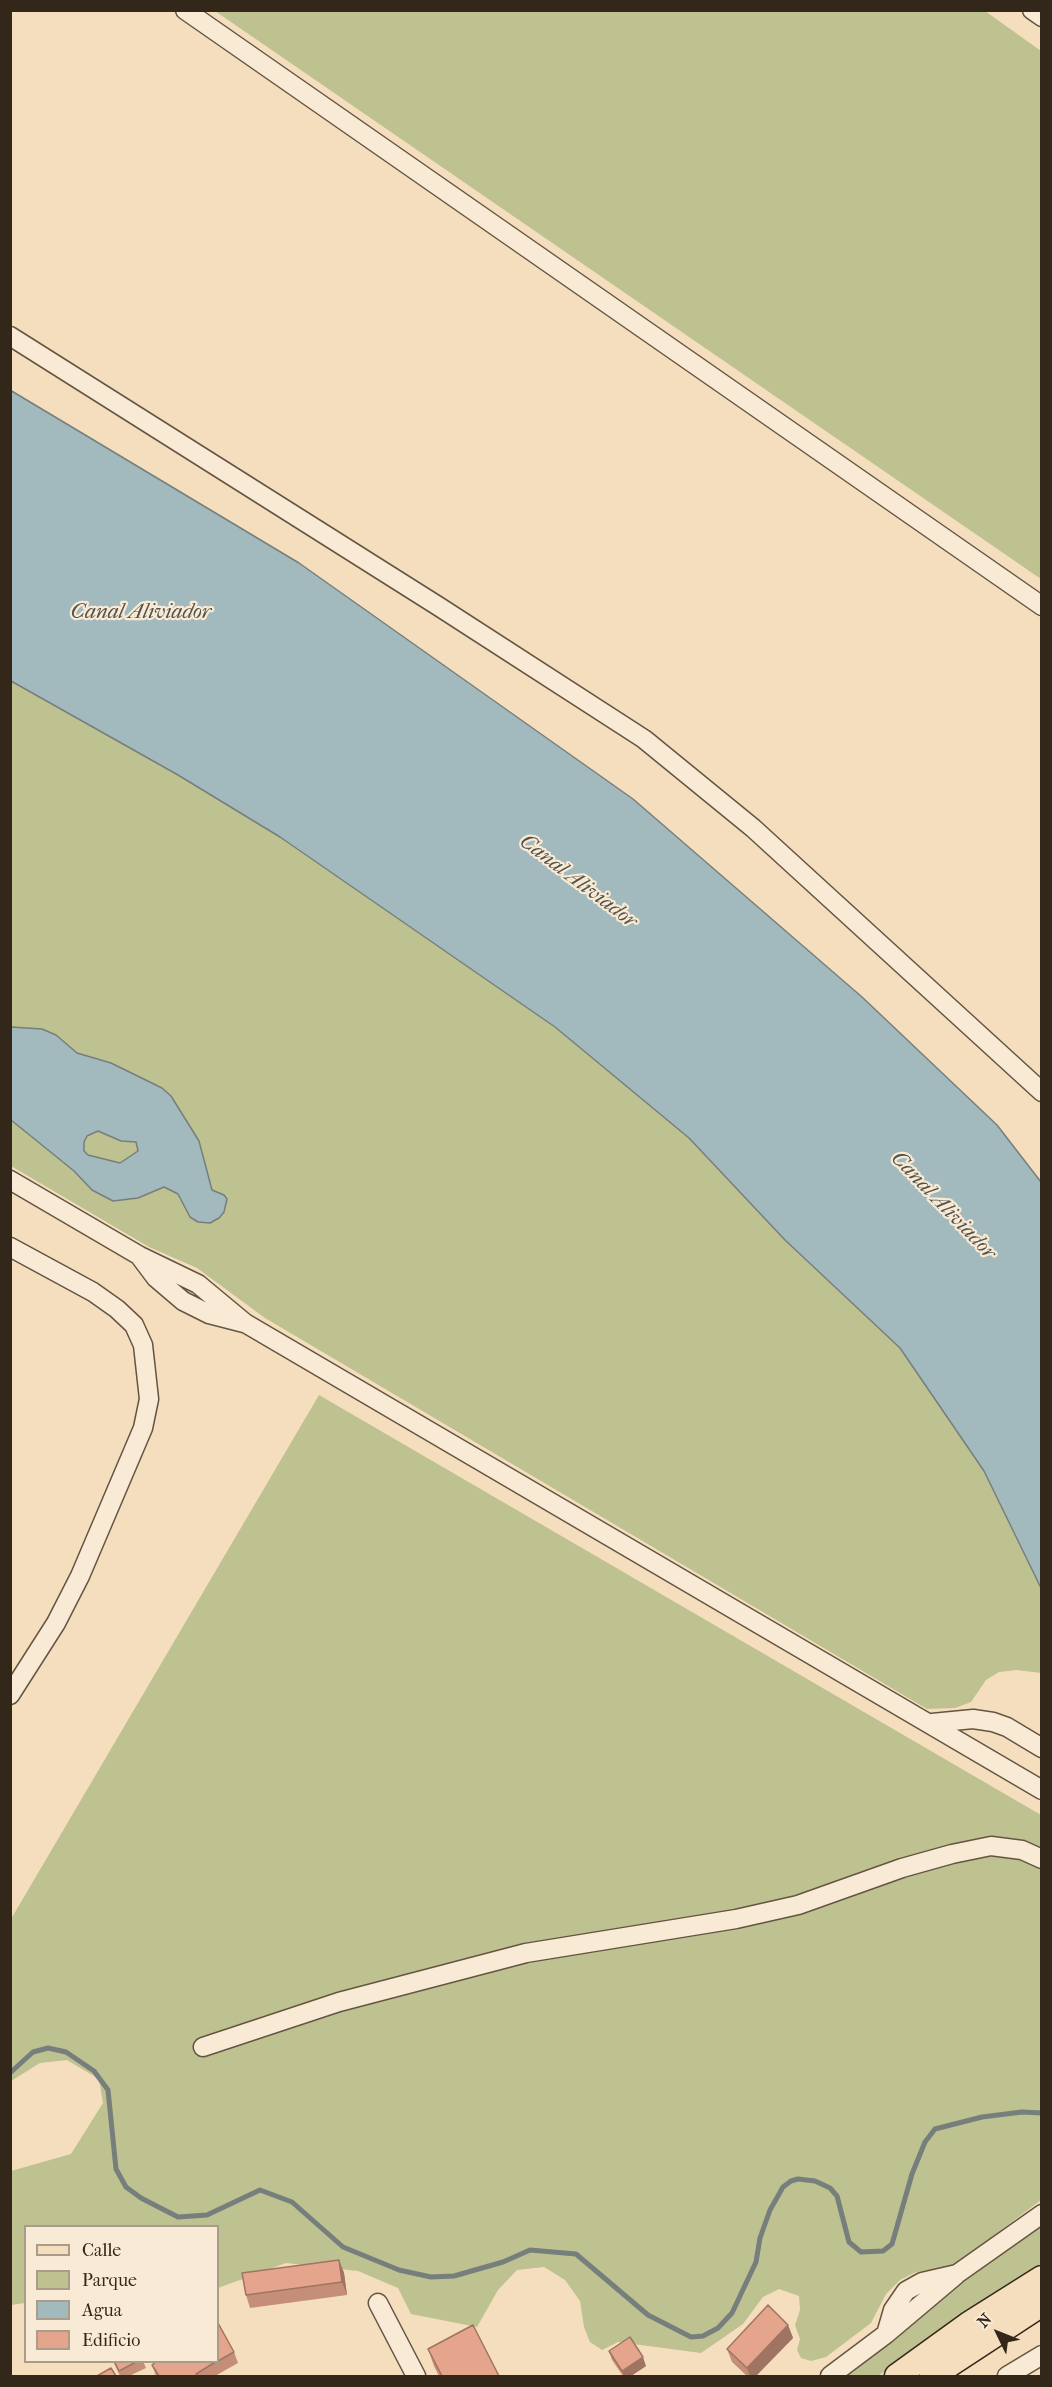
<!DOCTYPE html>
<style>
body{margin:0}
#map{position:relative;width:1052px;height:2387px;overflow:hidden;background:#f5debe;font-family:"IM FELL French Canon",serif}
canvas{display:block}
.frame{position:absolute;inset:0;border:12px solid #33271a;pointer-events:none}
.legend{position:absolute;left:24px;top:2225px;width:195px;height:138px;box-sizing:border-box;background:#f8ead5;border:2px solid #a99c8a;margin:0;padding:8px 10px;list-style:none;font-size:18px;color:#33271a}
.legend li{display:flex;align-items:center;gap:12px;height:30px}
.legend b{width:30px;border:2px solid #a99c8a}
.north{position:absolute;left:968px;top:2303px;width:60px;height:60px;-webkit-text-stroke:4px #f8ead5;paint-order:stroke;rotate:313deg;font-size:16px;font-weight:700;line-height:24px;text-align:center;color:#33271a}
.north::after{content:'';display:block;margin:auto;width:21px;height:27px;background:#33271a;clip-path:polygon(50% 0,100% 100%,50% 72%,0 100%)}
</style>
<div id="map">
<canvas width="1052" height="2387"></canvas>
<div class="frame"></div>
<ul class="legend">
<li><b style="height:8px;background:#f5debe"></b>Calle</li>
<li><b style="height:16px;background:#bec190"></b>Parque</li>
<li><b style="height:16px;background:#a2b9bd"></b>Agua</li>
<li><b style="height:16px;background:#e5a58c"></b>Edificio</li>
</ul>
<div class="north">N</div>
</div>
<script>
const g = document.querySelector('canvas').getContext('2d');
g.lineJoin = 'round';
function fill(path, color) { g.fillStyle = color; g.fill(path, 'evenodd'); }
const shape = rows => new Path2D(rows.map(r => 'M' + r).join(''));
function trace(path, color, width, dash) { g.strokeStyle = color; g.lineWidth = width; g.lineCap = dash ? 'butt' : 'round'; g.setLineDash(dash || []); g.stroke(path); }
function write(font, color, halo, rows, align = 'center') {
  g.font = font + ' "IM FELL French Canon",serif'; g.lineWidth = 4.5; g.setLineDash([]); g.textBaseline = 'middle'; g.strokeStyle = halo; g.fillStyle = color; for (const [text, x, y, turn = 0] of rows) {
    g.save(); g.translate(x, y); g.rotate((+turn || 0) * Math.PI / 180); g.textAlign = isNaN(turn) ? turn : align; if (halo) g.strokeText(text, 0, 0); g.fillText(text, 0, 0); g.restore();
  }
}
fill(shape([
 [215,11,985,11,1041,51,1041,579],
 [11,681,178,775,280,837,555,1027,689,1138,785,1240,900,1348,984,1471,1041,1588,1041,1673,1017,1670,999,1672,986,1680,971,1702,955,1708,927,1709,265,1318,197,1268,149,1247,11,1166],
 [319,1395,1041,1815,1041,2200,952,2267,916,2272,900,2280,886,2294,871,2323,826,2357,811,2361,801,2358,797,2350,800,2339,795,2325,800,2310,799,2296,779,2289,763,2297,743,2324,701,2353,618,2342,602,2350,590,2342,584,2327,580,2301,565,2280,544,2267,517,2270,498,2290,477,2327,411,2314,398,2288,358,2271,286,2263,218,2288,218,2226,26,2226,25,2303,11,2305,11,2171,71,2154,103,2103,99,2079,67,2060,40,2063,11,2081,11,1919],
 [1041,2227,1041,2263,878,2376,844,2376,955,2288]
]), '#bec190');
const water = shape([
 [10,390,299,563,633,799,862,997,997,1125,1041,1182,1041,1588,984,1471,900,1348,785,1240,689,1138,555,1027,280,837,178,775,11,681,10,390],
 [11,1027,42,1029,56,1035,77,1053,111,1063,162,1088,171,1096,199,1141,212,1190,224,1195,227,1199,224,1212,219,1218,210,1223,198,1222,190,1217,178,1194,164,1187,138,1198,113,1201,92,1190,74,1171,11,1120,11,1027],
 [98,1131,121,1141,136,1142,138,1151,120,1163,88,1155,84,1151,84,1142,87,1136,98,1131]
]);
fill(water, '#a2b9bd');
trace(water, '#767f7c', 1.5);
trace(shape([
 [10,2073,33,2052,48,2048,66,2052,94,2071,108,2090,116,2169,126,2187,141,2198,178,2217,207,2215,260,2190,292,2202,343,2247,399,2270,431,2277,454,2276,503,2262,530,2250,576,2254,648,2315,691,2337,703,2336,718,2328,732,2313,756,2262,760,2238,770,2210,783,2187,791,2181,798,2179,815,2181,830,2188,837,2196,849,2242,861,2252,883,2251,892,2244,912,2174,925,2142,935,2129,982,2117,1022,2112,1042,2113]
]), '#767f7c', 5);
const minor = shape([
 [185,10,1042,606],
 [1032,10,1042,17],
 [10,336,438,606,644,739,753,828,1042,1092],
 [10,1180,140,1256,198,1284,245,1323,1042,1790],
 [10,1247,93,1292,117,1309,134,1325,143,1345,149,1399,143,1428,80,1576,56,1623,10,1695],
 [141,1258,156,1278,183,1301,209,1314,244,1323],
 [932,1723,973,1719,993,1722,1007,1727,1042,1748],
 [203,2047,339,2002,526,1953,736,1919,798,1905,902,1868,952,1854,991,1846,1022,1850,1042,1859],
 [378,2303,416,2376],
 [886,2334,956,2275],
 [830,2376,886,2334,893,2310,906,2291,922,2282,957,2274,1042,2214],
 [1007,2376,1042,2355]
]);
const major = shape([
 [897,2376,969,2324,1042,2278],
 [932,2376,1042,2304]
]);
trace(minor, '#645543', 21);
trace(major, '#33271a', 27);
trace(minor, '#f8ead5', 18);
trace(major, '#f5debe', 24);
fill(shape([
 [339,2260,344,2273,347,2295,250,2308,246,2295],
 [788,2325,793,2338,756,2376,747,2376,732,2362,727,2349],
 [428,2349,499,2376,439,2376,434,2366],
 [609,2351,646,2366,631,2376,623,2376,612,2360],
 [234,2352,238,2363,215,2376,156,2376,152,2365],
 [113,2361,143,2361,146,2368,129,2376,120,2376]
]), '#c58e78');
fill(shape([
 [339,2260,344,2273,347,2295,342,2282],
 [788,2325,793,2338,756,2376,750,2376,747,2368],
 [643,2357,646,2366,631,2376,624,2376,622,2371]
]), '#a07462');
const building = shape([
 [339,2260,342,2282,246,2295,242,2273,339,2260],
 [768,2305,788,2325,747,2368,727,2349,768,2305],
 [218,2323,234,2352,218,2361,218,2323],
 [473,2325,499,2376,442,2376,428,2349,473,2325],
 [630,2337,643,2357,622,2371,609,2351,630,2337],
 [114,2361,138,2361,119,2371,114,2361],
 [157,2361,217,2361,196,2374,198,2376,159,2376,152,2365,157,2361],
 [111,2368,116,2376,97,2376,111,2368]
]);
fill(building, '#e5a58c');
trace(building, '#a07462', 1.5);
write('italic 21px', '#54534b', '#f8ead5', [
 ["Canal Aliviador",141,613],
 ["Canal Aliviador",578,882,37],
 ["Canal Aliviador",943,1206,46]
]);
</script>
